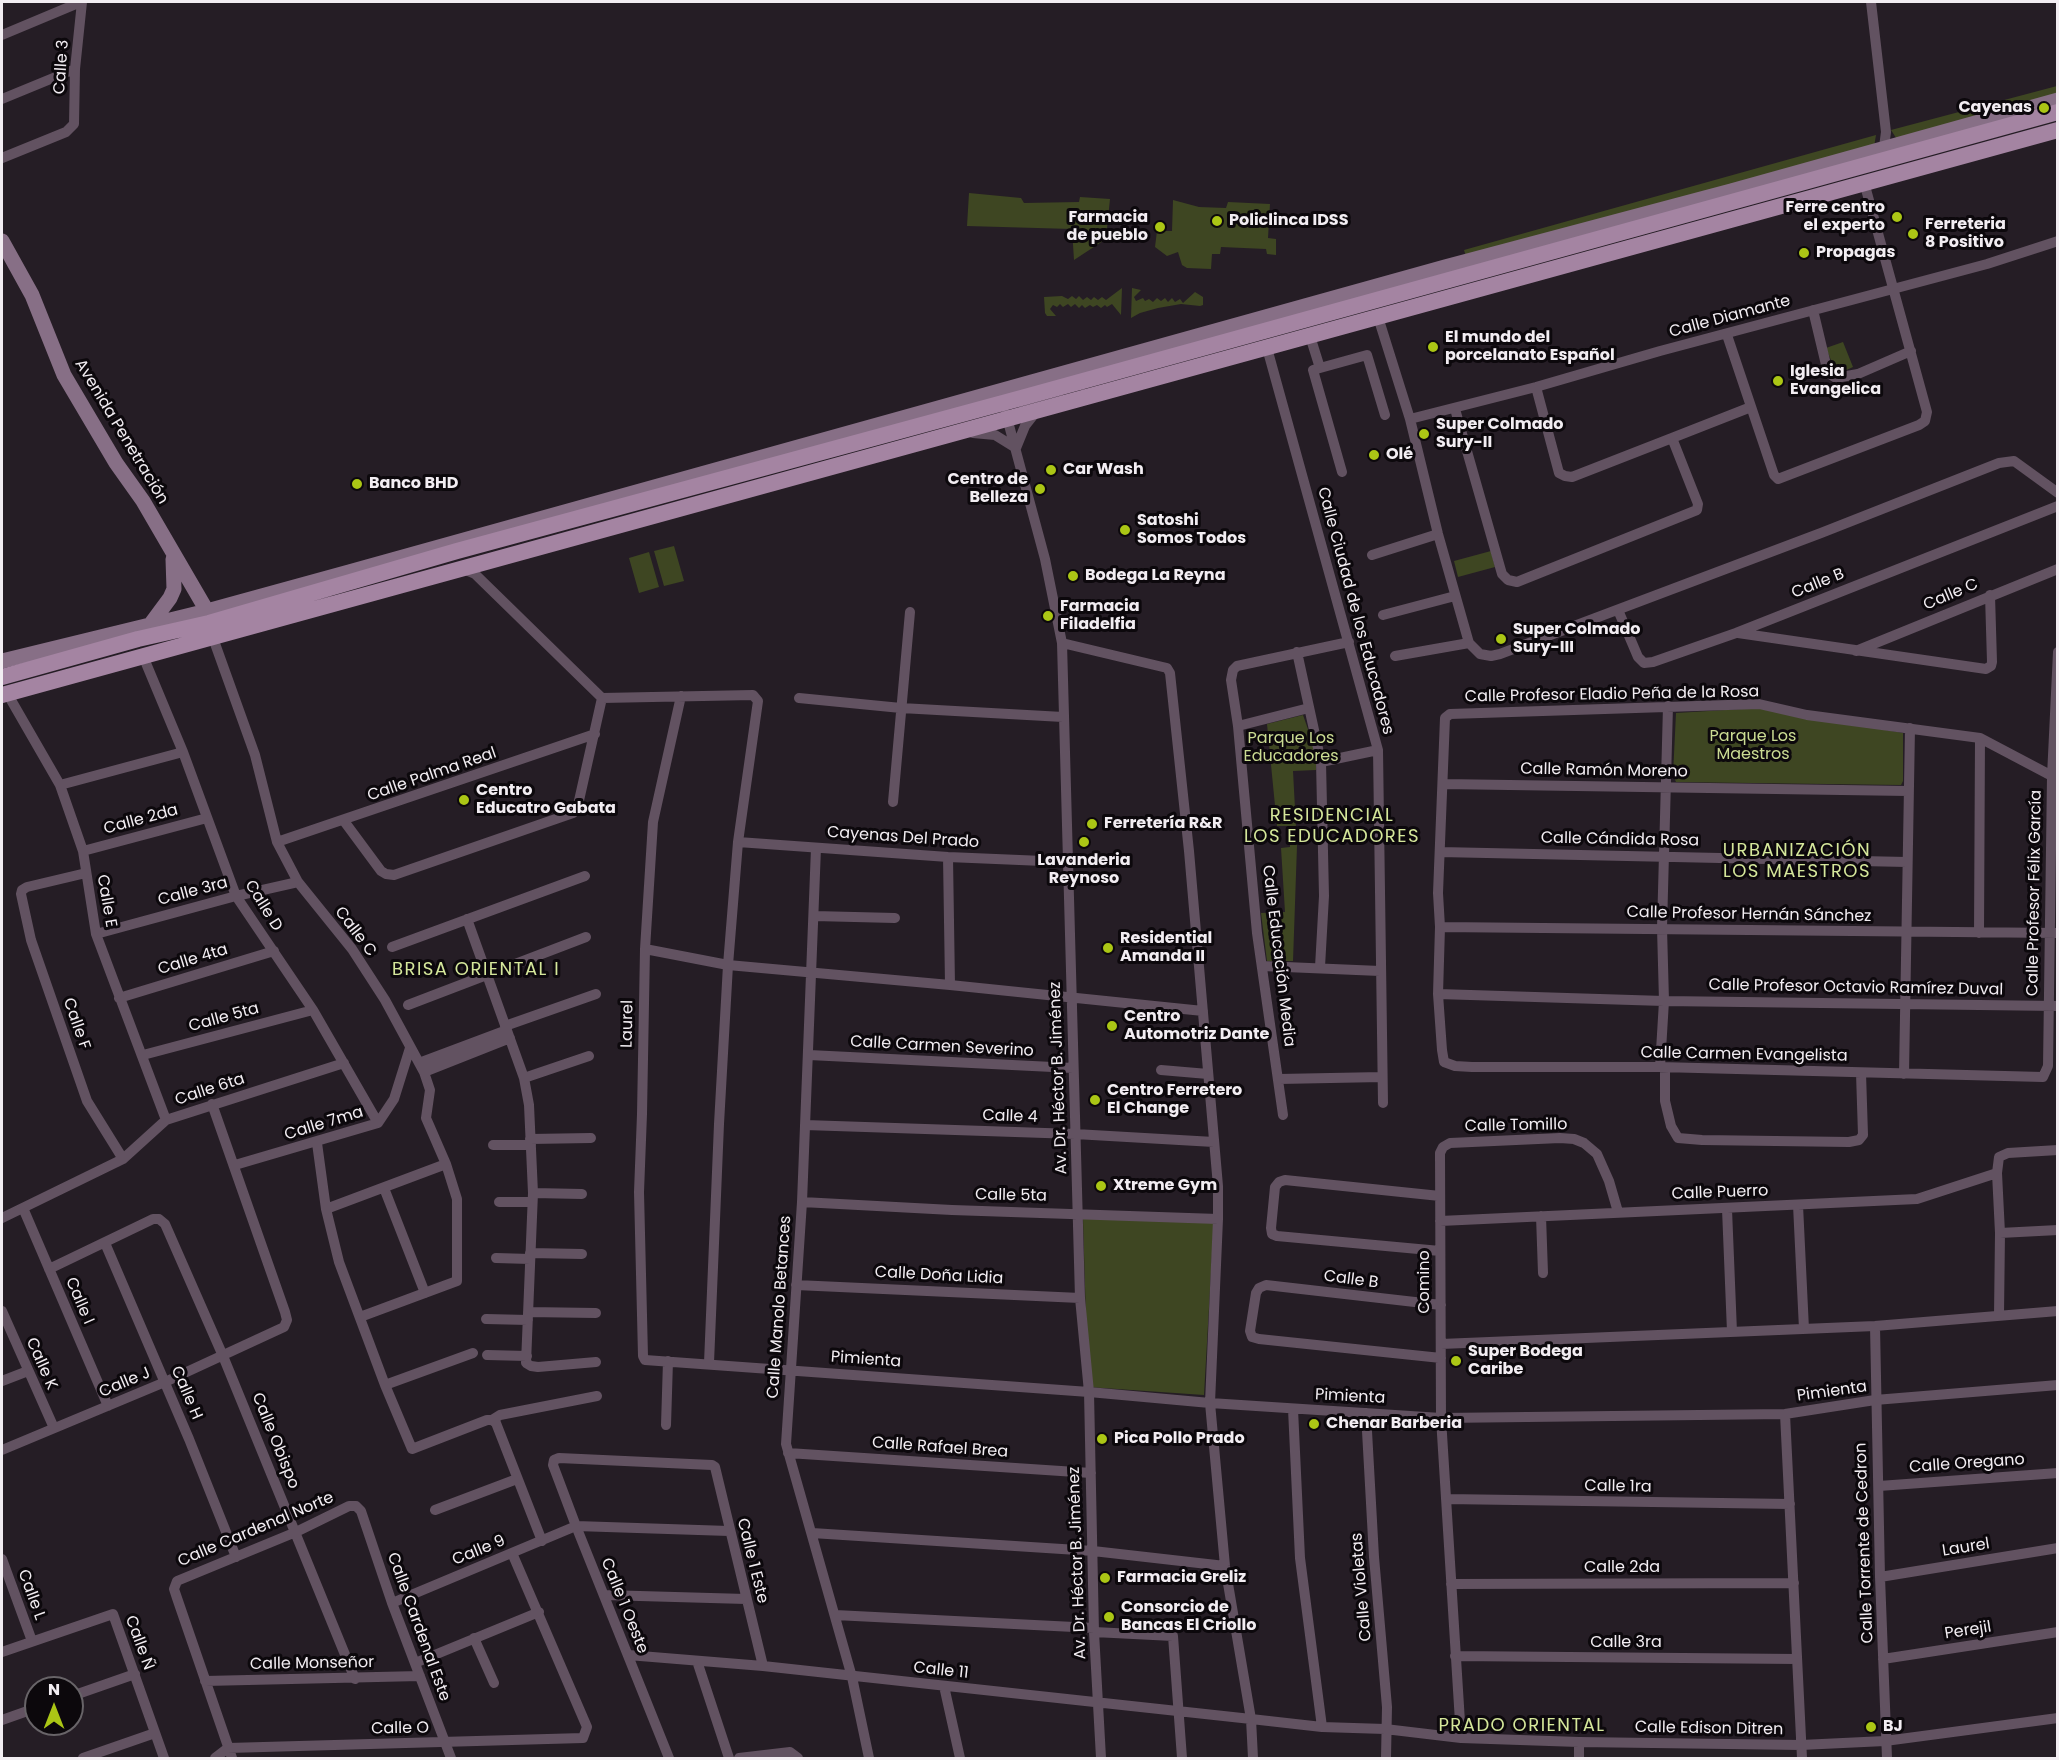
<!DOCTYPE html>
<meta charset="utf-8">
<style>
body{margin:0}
#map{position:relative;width:2059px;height:1760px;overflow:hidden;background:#251d25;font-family:Poppins,sans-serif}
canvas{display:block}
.frame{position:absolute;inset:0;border:3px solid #f2edf2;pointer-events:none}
.north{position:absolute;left:24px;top:1676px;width:60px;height:60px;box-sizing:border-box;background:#0c080c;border:2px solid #686468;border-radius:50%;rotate:0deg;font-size:16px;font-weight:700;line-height:24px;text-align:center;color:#f2edf2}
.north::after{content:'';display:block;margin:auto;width:21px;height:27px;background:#abc615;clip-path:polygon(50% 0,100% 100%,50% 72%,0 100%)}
</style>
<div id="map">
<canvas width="2059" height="1760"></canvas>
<div class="frame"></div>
<div class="north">N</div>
</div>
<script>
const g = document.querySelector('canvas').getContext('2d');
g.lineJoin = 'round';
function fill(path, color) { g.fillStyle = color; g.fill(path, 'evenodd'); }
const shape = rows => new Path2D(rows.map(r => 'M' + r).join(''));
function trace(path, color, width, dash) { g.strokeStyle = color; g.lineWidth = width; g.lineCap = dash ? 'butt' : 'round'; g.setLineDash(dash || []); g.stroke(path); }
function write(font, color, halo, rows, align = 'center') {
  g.font = font + ' Poppins,sans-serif'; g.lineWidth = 6; g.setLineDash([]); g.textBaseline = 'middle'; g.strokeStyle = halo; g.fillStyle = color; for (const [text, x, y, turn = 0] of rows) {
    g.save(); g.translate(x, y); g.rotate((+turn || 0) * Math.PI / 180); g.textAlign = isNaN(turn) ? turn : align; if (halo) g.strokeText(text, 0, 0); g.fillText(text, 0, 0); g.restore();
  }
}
fill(shape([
 [2057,86,2057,112,1905,152,1891,130],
 [1876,135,1874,147,1471,273,1464,250],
 [969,193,1021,198,1024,203,1079,202,1080,197,1110,199,1106,239,1074,260,1072,229,967,226],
 [1173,200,1199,207,1226,208,1228,202,1270,204,1268,238,1276,239,1276,255,1267,254,1266,249,1221,247,1220,254,1212,254,1211,269,1187,268,1182,265,1178,252,1167,256,1155,247,1157,231,1172,231],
 [1122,288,1121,315,1112,304,1107,307,1105,305,1101,308,1097,305,1093,307,1090,305,1085,308,1082,305,1079,308,1075,304,1071,307,1068,304,1063,307,1060,304,1057,307,1053,305,1050,309,1056,316,1047,316,1045,313,1044,297,1062,296,1068,299,1072,296,1076,299,1079,296,1083,300,1087,297,1091,300,1094,297,1098,300,1102,297,1106,300],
 [1132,288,1141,290,1134,297,1136,301,1143,298,1145,301,1149,299,1153,302,1157,298,1161,301,1165,298,1168,302,1172,298,1175,302,1180,299,1183,303,1195,292,1203,297,1203,305,1200,306,1181,304,1158,308,1140,313,1131,318],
 [1843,342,1853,367,1842,372,1835,370,1826,348],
 [674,546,684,581,664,586,654,551],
 [1491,551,1495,567,1458,577,1454,561],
 [649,552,659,587,639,593,629,558],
 [1758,708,1903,733,1903,781,1901,785,1676,782,1673,775,1676,713],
 [1303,715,1316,752,1316,770,1293,771,1297,846,1293,961,1267,961,1261,913,1285,912,1281,848,1290,847,1289,826,1277,826,1267,724],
 [1083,1219,1214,1219,1204,1395,1088,1387]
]), '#3e4622');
trace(shape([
 [1871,2,1886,132,1884,147],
 [2,35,81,2],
 [2,99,75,69],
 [2,158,66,132,74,124,75,69,82,2],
 [1813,310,1828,373,1836,378,1858,374,1911,351],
 [1378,317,1410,419,1438,534,1469,643,1480,654,1491,656,1500,654,1821,533,1999,463,2014,461,2058,493],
 [1727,335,1774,475,1778,479,1919,425,1925,421,1927,412,1864,182],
 [1310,336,1320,368,1367,355,1385,415],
 [1267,348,1378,750,1383,1103],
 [1320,368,1313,370,1342,472],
 [1536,387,1559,473,1565,476,1572,477,1672,438],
 [1455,409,1502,574,1508,580,1517,582,1697,510,1698,504,1672,438,1751,407],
 [1006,414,1045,559,1062,643,1080,1298,1089,1392,1094,1632,1101,1758],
 [1410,419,1536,387,1660,351,1987,264,2058,241],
 [973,433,995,435,1016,448,1025,426,1036,412],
 [1372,555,1438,534],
 [463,569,475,574,602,698,753,695,758,701,738,842,728,965,719,1124,709,1363],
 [1618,610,1638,657,1644,663,1653,662,1736,633,2058,506],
 [1383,615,1455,596],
 [1738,633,1986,669,1991,666,1992,662,1990,595],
 [213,638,255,755,277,842,298,882,352,949,385,1000,424,1072,430,1090,426,1118,446,1164,457,1199,457,1281,360,1317],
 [1062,643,1167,668,1170,673,1189,851,1218,1186,1218,1219,1210,1403,1225,1566,1251,1719,1253,1758],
 [1856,651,2058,569],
 [1297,652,1321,762,1324,896,1320,967],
 [2058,652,2052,776,2048,1066,2043,1077,1660,1067,1472,1067,1455,1066,1444,1062,1442,1050,1438,994,1440,927,1438,893,1445,718,1450,714,1759,704,1807,715,1980,738,2052,776,2058,776],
 [143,656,183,752,236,896,313,1010,378,1123],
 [1395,656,1469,643],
 [7,693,60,785,83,851,96,934,166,1120],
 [681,696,653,822,645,949,642,1114,639,1192,643,1356,645,1360,1089,1392,1210,1403,1441,1418,1785,1414,1875,1400,2058,1385],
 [799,698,901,708,1063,717],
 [1238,726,1309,708],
 [1321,762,1378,750],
 [1443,784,1908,791],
 [60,785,183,752],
 [893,802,910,612],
 [344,821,381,871,386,874,394,875,573,813,578,805,602,698],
 [277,842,595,734],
 [738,842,948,857,1067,862],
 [816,848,802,1202,786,1444,852,1677,869,1758],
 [83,851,207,818],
 [1440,852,1907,862],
 [948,857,950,985],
 [86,873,27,887,22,890,21,894,31,940,87,1101,123,1159],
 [814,916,895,918],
 [467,919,524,1078,529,1105,533,1193,526,1363,531,1366,538,1367,596,1362],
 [1440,927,2058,933],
 [1979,933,1980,738],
 [96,934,236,896,298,882],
 [392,947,585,876],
 [645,949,728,965,950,985,1203,1011],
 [1262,966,1380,971],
 [1438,994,1664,1001,2058,1006],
 [119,998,274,951],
 [408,1005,586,937],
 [505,1026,596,994],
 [143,1055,313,1010],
 [809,1055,1073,1068],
 [419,1063,507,1030],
 [1660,1067,1664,1001,1662,928,1668,706],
 [1665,1068,1665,1101,1671,1126,1678,1138,1702,1140,1849,1142,1859,1140,1863,1135,1861,1073],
 [1161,1070,1208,1074],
 [424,1072,510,1038],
 [1904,1074,1910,728],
 [524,1078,589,1056],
 [1279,1079,1382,1077],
 [1283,1115,1257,933,1238,726,1231,680,1233,670,1237,666,1349,642],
 [805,1125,1075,1134,1214,1142],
 [530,1139,591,1138],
 [317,1143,326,1209,339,1262,385,1385,412,1449,487,1420,492,1420,500,1415,597,1396],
 [493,1145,531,1145],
 [235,1165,378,1123,394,1099,410,1048],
 [384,1188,425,1293],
 [533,1193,582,1194],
 [1440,1196,1285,1180,1279,1182,1275,1187,1271,1228,1272,1234,1277,1236,1440,1251],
 [499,1202,532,1202],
 [802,1202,952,1210,1218,1219],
 [1798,1205,1804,1329],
 [23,1208,108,1406],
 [326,1209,446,1164],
 [1727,1209,1732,1332],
 [1541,1216,1543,1273],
 [2,1218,123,1159,166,1120,344,1063],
 [1440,1221,1917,1199,1997,1173],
 [2000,1233,2058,1230],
 [105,1243,189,1439,236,1557],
 [530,1253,582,1254],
 [496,1258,530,1259],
 [49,1269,153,1219,159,1219,165,1224,223,1356,355,1679],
 [796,1285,1080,1298],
 [1441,1305,1266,1285,1259,1288,1256,1293,1250,1331,1252,1337,1259,1339,1441,1358],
 [2,1311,54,1428],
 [528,1312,596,1313],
 [1999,1315,2000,1233,1997,1173,1999,1157,2008,1153,2058,1150],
 [486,1319,528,1320],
 [1875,1326,1880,1577,1887,1758],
 [1441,1344,1875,1326,2058,1311],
 [487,1355,527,1356],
 [2,1381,28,1371],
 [385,1385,473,1353],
 [1293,1409,1300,1558,1322,1727],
 [1366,1413,1374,1557,1387,1707,1386,1758],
 [1785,1414,1802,1758],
 [492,1420,496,1423,542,1541],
 [666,1425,668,1361],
 [2,1450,165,1382,284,1327,287,1320,285,1312,212,1104],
 [788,1453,1091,1473],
 [1879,1486,2058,1473],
 [1446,1499,1790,1504],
 [435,1510,517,1479],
 [812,1533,1093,1551,1225,1566],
 [2,1559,32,1641],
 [1880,1577,2058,1548],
 [1451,1584,1794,1583],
 [604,1595,746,1599],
 [392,1603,576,1526,729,1531],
 [835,1615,1094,1628],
 [1094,1632,1173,1636,1182,1758],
 [474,1638,494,1683],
 [2,1652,113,1614,164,1758],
 [628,1655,763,1666,1251,1719,1322,1727,1385,1729,1461,1738,1579,1742,1801,1745,1885,1741,2058,1718],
 [1455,1656,1797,1659],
 [1883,1659,2058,1632],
 [697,1661,729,1758],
 [415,1663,539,1612],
 [205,1681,420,1676],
 [944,1686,960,1758],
 [72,1696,135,1674],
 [2,1720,36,1708],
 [1461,1738,1441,1418,1440,1153,1443,1147,1450,1143,1560,1138,1574,1139,1584,1143,1597,1154,1609,1181,1618,1212],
 [1579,1742,1579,1758],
 [83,1758,155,1733],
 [215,1758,228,1748,583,1738,587,1727,512,1553],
 [232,1758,177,1598,174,1589,177,1581,296,1532,349,1506,356,1506,361,1511,392,1603,451,1758],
 [669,1758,576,1526,553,1465,554,1460,559,1458,712,1465,715,1467,763,1666],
 [739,1758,790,1752,798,1758]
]), '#625261', 10);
trace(shape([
 [2,241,32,295,64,375,116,463,143,501,207,611,208,621],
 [150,625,170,598,174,589,173,559],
 [2,661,207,611,349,572,1445,267,1731,191,2058,100]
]), '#876f86', 15);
trace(shape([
 [2,677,138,639,209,623,457,551,1025,397,2058,112],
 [2,695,2058,130]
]), '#a484a2', 16);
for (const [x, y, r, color] of [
 [2044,108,6,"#abc615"],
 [1897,217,6,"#abc615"],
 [1217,221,6,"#abc615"],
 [1160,227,6,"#abc615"],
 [1913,234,6,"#abc615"],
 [1804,253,6,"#abc615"],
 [1433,347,6,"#abc615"],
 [1778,381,6,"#abc615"],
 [1424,434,6,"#abc615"],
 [1374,455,6,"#abc615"],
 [1051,470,6,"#abc615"],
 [357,484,6,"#abc615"],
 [1040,489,6,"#abc615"],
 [1125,530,6,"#abc615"],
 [1073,576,6,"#abc615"],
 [1048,616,6,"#abc615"],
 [1501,639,6,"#abc615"],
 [464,800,6,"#abc615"],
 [1092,824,6,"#abc615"],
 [1084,842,6,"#abc615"],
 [1108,948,6,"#abc615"],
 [1112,1026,6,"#abc615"],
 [1095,1100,6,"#abc615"],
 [1101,1186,6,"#abc615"],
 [1456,1361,6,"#abc615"],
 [1314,1424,6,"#abc615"],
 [1102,1439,6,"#abc615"],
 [1105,1578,6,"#abc615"],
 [1109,1617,6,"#abc615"],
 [1871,1727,6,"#abc615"]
]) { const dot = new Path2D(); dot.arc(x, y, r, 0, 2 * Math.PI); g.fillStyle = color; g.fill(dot); trace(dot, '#0c080c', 2); }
write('16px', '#f2edf2', '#0c080c', [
 ["Calle 3",62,67,-86],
 ["Calle Diamante",1730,317,-15],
 ["Avenida Penetración",121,432,59],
 ["Calle B",1818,584,-22],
 ["Calle C",1951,595,-23],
 ["Calle Ciudad de los Educadores",1355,611,75],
 ["Calle Profesor Eladio Peña de la Rosa",1612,695,-1],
 ["Calle Ramón Moreno",1604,771,1],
 ["Calle Palma Real",432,775,-19],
 ["Calle 2da",141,820,-15],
 ["Cayenas Del Prado",903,838,4],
 ["Calle Cándida Rosa",1620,840,1],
 ["Calle 3ra",193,892,-15],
 ["Calle Profesor Félix García",2035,893,-89],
 ["Calle E",106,901,80],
 ["Calle D",263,906,58],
 ["Calle Profesor Hernán Sánchez",1749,915,1],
 ["Calle C",355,932,53],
 ["Calle Educación Media",1278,956,83],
 ["Calle 4ta",193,960,-17],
 ["Calle Profesor Octavio Ramírez Duval",1856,988,1],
 ["Calle 5ta",224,1018,-15],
 ["Calle F",76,1024,71],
 ["Laurel",628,1024,-89],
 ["Calle Carmen Severino",942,1047,3],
 ["Calle Carmen Evangelista",1744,1055,1],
 ["Av. Dr. Héctor B. Jiménez",1059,1078,-92],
 ["Calle 6ta",210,1090,-18],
 ["Calle 4",1010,1117,2],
 ["Calle 7ma",324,1124,-17],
 ["Calle Tomillo",1516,1126,-1],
 ["Calle Puerro",1720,1193,-2],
 ["Calle 5ta",1011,1196,1],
 ["Calle Doña Lidia",939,1276,3],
 ["Calle B",1351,1280,7],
 ["Comino",1425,1282,-90],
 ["Calle I",79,1301,67],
 ["Calle Manolo Betances",780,1307,-86],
 ["Pimienta",866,1360,4],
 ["Calle K",41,1364,66],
 ["Calle J",125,1383,-23],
 ["Pimienta",1832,1392,-8],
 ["Calle H",186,1393,67],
 ["Pimienta",1350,1397,3],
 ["Calle Obispo",275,1441,68],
 ["Calle Rafael Brea",940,1448,4],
 ["Calle Oregano",1967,1464,-4],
 ["Calle 1ra",1618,1487,1],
 ["Calle Cardenal Norte",256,1530,-23],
 ["Calle Torrente de Cedron",1865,1543,-92],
 ["Laurel",1966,1548,-9],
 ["Calle 9",479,1551,-22],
 ["Calle 1 Este",752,1561,76],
 ["Av. Dr. Héctor B. Jiménez",1078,1563,-92],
 ["Calle 2da",1622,1568],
 ["Calle Violetas",1362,1587,-95],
 ["Calle L",31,1595,70],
 ["Calle 1 Oeste",624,1606,68],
 ["Calle Cardenal Este",418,1627,70],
 ["Perejil",1968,1631,-9],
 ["Calle Ñ",139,1643,70],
 ["Calle 3ra",1626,1643],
 ["Calle Monseñor",312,1664,-1],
 ["Calle 11",941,1671,6],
 ["Calle O",400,1729,-1],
 ["Calle Edison Ditren",1709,1729,1]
]);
write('bold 16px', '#f2edf2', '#0c080c', [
 ["Cayenas",2032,108,"right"],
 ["Ferre centro",1885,208,"right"],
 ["el experto",1885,226,"right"],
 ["Farmacia",1148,218,"right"],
 ["de pueblo",1148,236,"right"],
 ["Policlinca IDSS",1229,221],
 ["Ferreteria",1925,225],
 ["8 Positivo",1925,243],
 ["Propagas",1816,253],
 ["El mundo del",1445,338],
 ["porcelanato Español",1445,356],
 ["Iglesia",1790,372],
 ["Evangelica",1790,390],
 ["Super Colmado",1436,425],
 ["Sury-II",1436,443],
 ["Olé",1386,455],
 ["Car Wash",1063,470],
 ["Centro de",1028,480,"right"],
 ["Belleza",1028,498,"right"],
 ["Banco BHD",369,484],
 ["Satoshi",1137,521],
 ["Somos Todos",1137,539],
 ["Bodega La Reyna",1085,576],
 ["Farmacia",1060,607],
 ["Filadelfia",1060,625],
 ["Super Colmado",1513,630],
 ["Sury-III",1513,648],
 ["Centro",476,791],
 ["Educatro Gabata",476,809],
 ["Ferretería R&R",1104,824],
 ["Lavanderia",1084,861,"center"],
 ["Reynoso",1084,879,"center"],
 ["Residential",1120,939],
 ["Amanda II",1120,957],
 ["Centro",1124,1017],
 ["Automotriz Dante",1124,1035],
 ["Centro Ferretero",1107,1091],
 ["El Change",1107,1109],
 ["Xtreme Gym",1113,1186],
 ["Super Bodega",1468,1352],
 ["Caribe",1468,1370],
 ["Chenar Barberia",1326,1424],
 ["Pica Pollo Prado",1114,1439],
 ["Farmacia Greliz",1117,1578],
 ["Consorcio de",1121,1608],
 ["Bancas El Criollo",1121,1626],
 ["BJ",1883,1727]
], 'left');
write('16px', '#cbdc93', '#0c080c', [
 ["Parque Los",1753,737],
 ["Maestros",1753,755],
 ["Parque Los",1291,739],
 ["Educadores",1291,757]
]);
g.letterSpacing = '1.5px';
write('18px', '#d5e79b', '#0c080c', [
 ["RESIDENCIAL",1332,816],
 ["LOS EDUCADORES",1332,837],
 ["URBANIZACIÓN",1797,851],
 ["LOS MAESTROS",1797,872],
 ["BRISA ORIENTAL I",476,970],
 ["PRADO ORIENTAL",1522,1726]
]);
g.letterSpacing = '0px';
</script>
